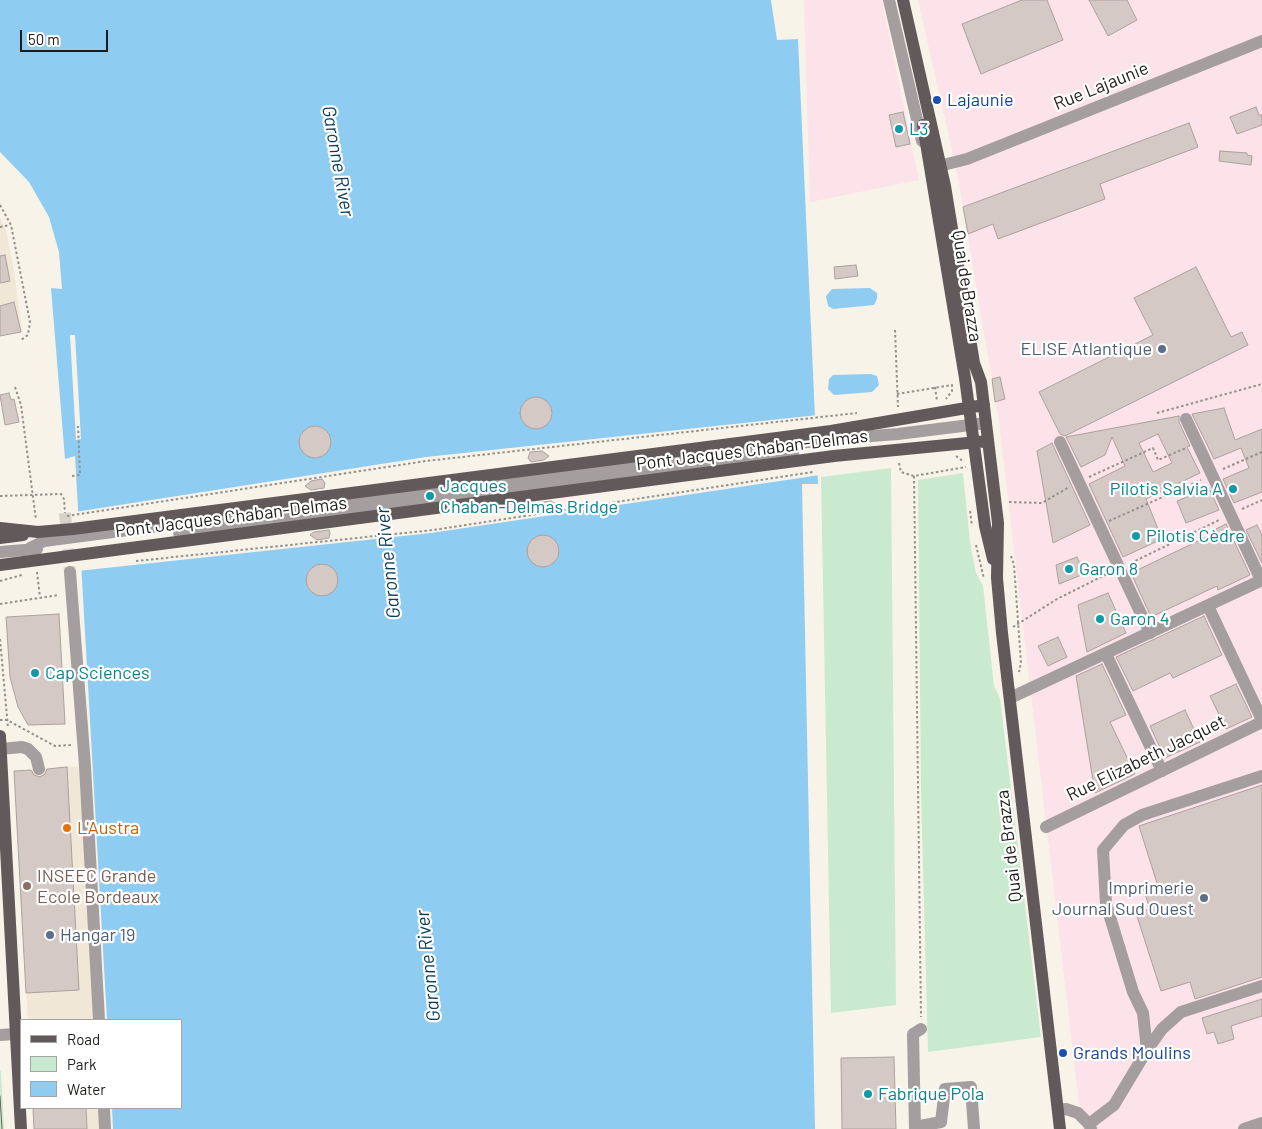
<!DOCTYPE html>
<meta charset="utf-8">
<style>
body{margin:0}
#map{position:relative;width:1262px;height:1129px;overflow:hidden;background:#f8f3e9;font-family:Barlow,sans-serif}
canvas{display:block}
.legend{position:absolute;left:20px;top:1019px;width:162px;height:90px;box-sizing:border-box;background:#fff;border:1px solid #a5a5a3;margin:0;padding:6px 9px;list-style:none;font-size:15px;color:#1f1d1a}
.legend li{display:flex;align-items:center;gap:10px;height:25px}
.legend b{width:25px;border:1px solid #a5a5a3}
.scale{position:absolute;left:20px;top:30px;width:88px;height:22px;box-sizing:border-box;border:2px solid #1f1d1a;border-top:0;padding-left:6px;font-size:15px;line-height:18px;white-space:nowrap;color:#1f1d1a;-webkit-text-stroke:4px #fff;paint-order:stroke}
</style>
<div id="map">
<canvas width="1262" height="1129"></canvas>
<ul class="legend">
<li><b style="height:6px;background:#62595a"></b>Road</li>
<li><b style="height:14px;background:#caeacf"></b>Park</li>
<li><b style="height:14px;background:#8fccf1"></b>Water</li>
</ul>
<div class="scale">50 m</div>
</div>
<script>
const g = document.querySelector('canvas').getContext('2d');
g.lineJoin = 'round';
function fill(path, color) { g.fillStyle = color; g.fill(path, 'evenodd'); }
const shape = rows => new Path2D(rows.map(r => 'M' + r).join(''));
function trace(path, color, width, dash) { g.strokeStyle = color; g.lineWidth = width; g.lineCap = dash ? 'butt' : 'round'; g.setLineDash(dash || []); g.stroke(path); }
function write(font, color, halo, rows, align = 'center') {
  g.font = font + ' Barlow,sans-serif'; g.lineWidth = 4.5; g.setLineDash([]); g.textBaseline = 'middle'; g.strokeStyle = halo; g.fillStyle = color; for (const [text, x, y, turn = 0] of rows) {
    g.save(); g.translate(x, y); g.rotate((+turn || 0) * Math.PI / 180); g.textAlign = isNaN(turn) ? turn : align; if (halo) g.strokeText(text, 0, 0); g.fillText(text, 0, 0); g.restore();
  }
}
fill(shape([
 [0,218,6,230,14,270,22,332,0,336],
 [85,766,99,1020,28,1020,14,771],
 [33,1108,104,1108,105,1129,34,1129]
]), '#f0e7d6');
fill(shape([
 [804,0,882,0,919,180,810,202],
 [918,0,1262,0,1262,1129,1082,1129,999,422,957,172]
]), '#fce2e9');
fill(shape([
 [891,468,896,1005,831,1013,821,477],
 [963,473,970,542,976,573,983,586,994,686,1000,698,1041,1037,928,1052,921,793,918,480],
 [0,1071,1,1071,4,1129,0,1129]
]), '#caeacf');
fill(shape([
 [0,0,771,0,777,40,798,39,818,484,802,484,815,1129,113,1129,112,1108,181,1108,181,1020,107,1020,75,456,65,459,51,288,62,289,59,252,49,217,29,182,0,152],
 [870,288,877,293,877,299,874,305,833,309,828,306,826,296,832,289],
 [871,374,877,376,879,385,872,392,834,395,828,389,829,379,833,375]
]), '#8fccf1');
fill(shape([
 [70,335,75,335,81,439,76,440],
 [818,415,820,475,431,533,78,571,75,512,426,457]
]), '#f8f3e9');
const building = shape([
 [1022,0,1047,0,1063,40,981,74,962,24,1022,0],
 [1089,0,1127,0,1137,20,1108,36,1089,0],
 [1256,107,1259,115,1262,115,1262,125,1237,134,1230,117,1256,107],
 [903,112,910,144,896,147,889,115,903,112],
 [1189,123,1198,147,1100,184,1105,199,998,239,993,224,968,234,963,207,1189,123],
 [1220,151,1247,153,1247,155,1252,156,1251,165,1219,161,1220,151],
 [5,255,10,281,0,283,0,256,5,255],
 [856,265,858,276,835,279,834,267,856,265],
 [1196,267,1231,337,1242,332,1248,345,1065,436,1060,434,1039,392,1153,335,1134,298,1196,267],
 [14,302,21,332,0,336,0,306,14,302],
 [1000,377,1005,399,995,402,992,379,1000,377],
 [9,393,11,400,14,399,19,422,5,425,0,395,9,393],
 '520 413a16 16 0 1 1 32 0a16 16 0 1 1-32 0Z',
 [1224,408,1235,440,1262,429,1262,492,1234,503,1223,479,1249,468,1241,448,1214,459,1192,414,1224,408],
 [1179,416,1179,422,1190,446,1187,447,1200,473,1146,499,1162,539,1123,557,1089,484,1125,466,1112,437,1105,455,1081,467,1066,437,1179,416],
 [1158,434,1172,463,1153,472,1139,443,1158,434],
 '299 442a16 16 0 1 1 32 0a16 16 0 1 1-32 0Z',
 [1052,443,1090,525,1053,543,1037,451,1052,443],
 [542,451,549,456,544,460,531,462,528,458,530,452,542,451],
 [322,479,325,483,324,488,311,490,305,486,311,481,322,479],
 [1209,488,1219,510,1186,523,1177,501,1209,488],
 [551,501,556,504,550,510,539,511,535,507,537,503,551,501],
 [1226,524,1250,575,1218,590,1217,586,1151,617,1131,573,1217,532,1216,529,1226,524],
 [1257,525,1262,535,1262,563,1246,530,1257,525],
 [329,530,330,533,329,538,317,540,310,535,314,532,329,530],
 '527 551a16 16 0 1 1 32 0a16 16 0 1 1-32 0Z',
 [1077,557,1084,574,1059,584,1056,565,1077,557],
 '306 580a16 16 0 1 1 32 0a16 16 0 1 1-32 0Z',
 [1108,593,1126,633,1087,652,1078,605,1108,593],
 [59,614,65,724,28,725,18,707,10,677,6,617,59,614],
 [1204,616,1222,655,1173,678,1170,673,1133,691,1116,657,1204,616],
 [1058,637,1067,657,1048,666,1038,646,1058,637],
 [1102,664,1126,715,1110,722,1135,774,1095,793,1076,676,1102,664],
 [1236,684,1252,717,1226,729,1210,696,1236,684],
 [1185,710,1200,742,1165,758,1150,726,1185,710],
 [67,767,79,990,26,993,14,771,31,770,34,775,40,777,45,774,47,769,67,767],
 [1262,785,1262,977,1195,999,1190,982,1161,991,1136,913,1150,909,1143,888,1157,883,1139,826,1262,785],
 [1262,999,1262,1016,1231,1026,1234,1039,1218,1044,1214,1032,1207,1034,1202,1018,1262,999],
 [894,1057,896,1129,842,1129,841,1058,894,1057],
 [33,1108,86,1108,87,1129,34,1129,33,1108]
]);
fill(building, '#d5c9c6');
trace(building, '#aca19d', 1);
trace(shape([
 [65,513,70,572]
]), '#d7d3ca', 12, [12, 6]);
trace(shape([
 [0,205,11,225,30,322,28,335,21,340],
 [0,227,10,225],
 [895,330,898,407],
 [15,387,21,405,36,520],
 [935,387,937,401],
 [897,394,952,385,952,391,946,399],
 [1157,413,1262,384],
 [956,456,964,462],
 [899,463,901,472,914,476,966,467],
 [1223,469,1262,452],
 [72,476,80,475,78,426],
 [914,476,921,1017],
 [1089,477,1153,448,1158,460,1186,448],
 [0,496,61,494,64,499,65,513],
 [1009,502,1042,503,1069,487],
 [1242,509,1262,500],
 [970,511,972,526],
 [67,516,426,461,857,413],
 [1109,521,1201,480],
 [976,545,984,579],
 [1011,556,1014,565,1021,663,1019,672],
 [136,561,433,530,813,472],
 [1131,563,1219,520],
 [37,572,40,597],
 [0,581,22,575],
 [0,604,59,595],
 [1013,627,1057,599,1109,573],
 [0,639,8,728],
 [0,720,7,720,55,746,71,745]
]), '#94908a', 2, [2.5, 2.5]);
trace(shape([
 [889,0,922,141],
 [931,168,967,159,1262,41],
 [1186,419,1261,580],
 [1060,442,1150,633],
 [179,533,793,453],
 [30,548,44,541,533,477,831,439,898,434,986,423],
 [0,552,37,549],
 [70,572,85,766,99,1020],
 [1208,606,1262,720],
 [1106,654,1162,771],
 [1010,698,1262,580],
 [0,749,22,747,28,749,36,757,39,769],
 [1046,827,1262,722],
 [0,1035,15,1034],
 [1147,1050,1143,1013,1133,992,1106,904,1103,850,1124,825,1142,815,1262,776],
 [104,1108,105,1129],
 [1058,1110,1066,1109,1078,1113,1089,1124,1091,1129],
 [1089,1124,1114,1105,1147,1050,1162,1029,1181,1012,1262,986],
 [915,1127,941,1122,945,1089,971,1087,974,1129],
 [915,1129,913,1034,921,1029],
 [1244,1129,1262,1123]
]), '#a49e9f', 12);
trace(shape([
 [903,0,945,186,974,363,981,382,998,523,997,578,1002,633,1060,1129],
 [923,125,965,378,985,526,993,559],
 [0,528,38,532,73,529,831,431,984,405],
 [0,538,23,535],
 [0,565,834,456,988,441],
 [0,736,21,1129]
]), '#62595a', 12);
trace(shape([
 [0,1096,2,1129]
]), '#66635e', 1);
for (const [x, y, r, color] of [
 [937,100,5,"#1a4fb4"],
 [899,129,5,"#0f9aa8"],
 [1162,349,5,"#5c6f8a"],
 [1233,489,5,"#0f9aa8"],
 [430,496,5,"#0f9aa8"],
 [1136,536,5,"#0f9aa8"],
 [1069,569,5,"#0f9aa8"],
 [1100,619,5,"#0f9aa8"],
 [35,673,5,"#0f9aa8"],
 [67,828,5,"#e8710a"],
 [27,886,5,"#8d6e63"],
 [1204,898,5,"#5c6f8a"],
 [50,935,5,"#5c6f8a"],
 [1063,1053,5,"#1a4fb4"],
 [868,1094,5,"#0f9aa8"]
]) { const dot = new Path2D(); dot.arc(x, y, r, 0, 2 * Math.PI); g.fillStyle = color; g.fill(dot); trace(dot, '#fff', 2); }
write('18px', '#1f1d1a', '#fff', [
 ["Rue Lajaunie",1101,86,-22],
 ["Quai de Brazza",967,286,81],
 ["Pont Jacques Chaban-Delmas",752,450,-7],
 ["Pont Jacques Chaban-Delmas",231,517,-7],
 ["Rue Elizabeth Jacquet",1146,758,-26],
 ["Quai de Brazza",1009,846,-97]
]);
write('18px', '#164399', '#fff', [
 ["Lajaunie",947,100],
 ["Grands Moulins",1073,1053]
], 'left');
write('18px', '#0d838f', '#fff', [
 ["L3",909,129],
 ["Jacques",440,486],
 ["Chaban-Delmas Bridge",440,507],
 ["Pilotis Salvia A",1223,489,"right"],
 ["Pilotis Cèdre",1146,536],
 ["Garon 8",1079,569],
 ["Garon 4",1110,619],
 ["Cap Sciences",45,673],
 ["Fabrique Pola",878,1094]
], 'left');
write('18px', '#4e5e75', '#fff', [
 ["ELISE Atlantique",1152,349],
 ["Imprimerie",1194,888],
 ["Journal Sud Ouest",1194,909],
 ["Hangar 19",60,935,"left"]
], 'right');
write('18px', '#c56008', '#fff', [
 ["L'Austra",77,828]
], 'left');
write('18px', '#785e54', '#fff', [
 ["INSEEC Grande",37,876],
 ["Ecole Bordeaux",37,897]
], 'left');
write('italic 19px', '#0a3c56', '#fff', [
 ["Garonne River",338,161,80],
 ["Garonne River",388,563,-96],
 ["Garonne River",428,966,-96]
]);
</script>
